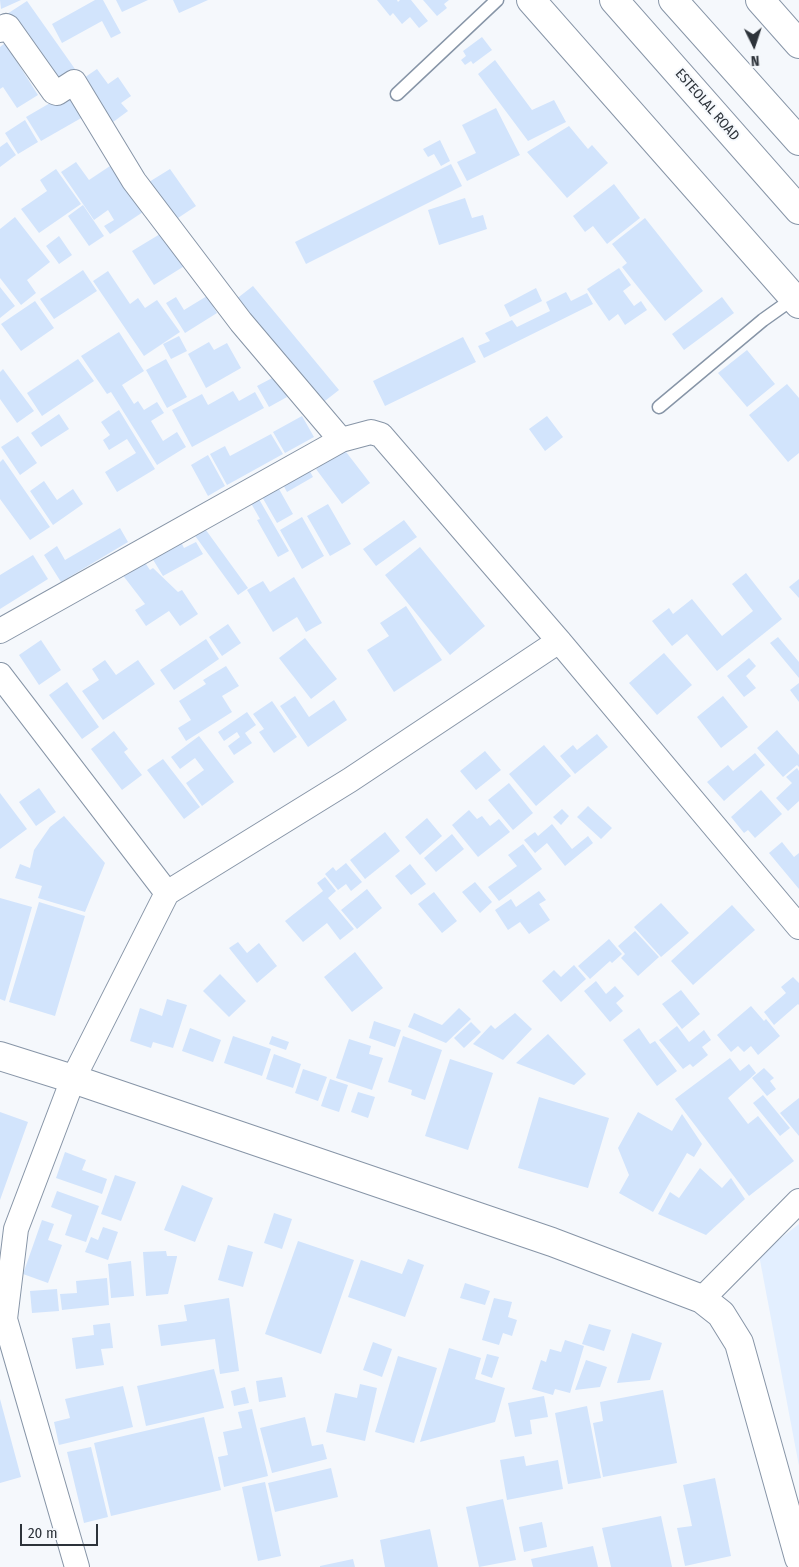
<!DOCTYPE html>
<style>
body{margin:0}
#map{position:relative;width:799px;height:1567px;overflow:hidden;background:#f5f8fc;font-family:"Fira Sans Condensed",sans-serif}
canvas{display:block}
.north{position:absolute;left:729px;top:20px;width:50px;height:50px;-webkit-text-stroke:4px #f5f8fc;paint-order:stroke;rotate:176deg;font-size:14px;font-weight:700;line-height:20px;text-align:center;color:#2d333a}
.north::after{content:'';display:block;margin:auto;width:18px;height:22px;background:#2d333a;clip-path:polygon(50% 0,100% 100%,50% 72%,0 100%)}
.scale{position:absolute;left:20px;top:1524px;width:78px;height:22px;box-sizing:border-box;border:2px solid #2d333a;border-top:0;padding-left:6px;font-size:15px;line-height:18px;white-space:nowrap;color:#2d333a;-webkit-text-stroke:4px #f5f8fc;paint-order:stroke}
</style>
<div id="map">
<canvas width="799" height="1567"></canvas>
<div class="north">N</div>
<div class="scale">20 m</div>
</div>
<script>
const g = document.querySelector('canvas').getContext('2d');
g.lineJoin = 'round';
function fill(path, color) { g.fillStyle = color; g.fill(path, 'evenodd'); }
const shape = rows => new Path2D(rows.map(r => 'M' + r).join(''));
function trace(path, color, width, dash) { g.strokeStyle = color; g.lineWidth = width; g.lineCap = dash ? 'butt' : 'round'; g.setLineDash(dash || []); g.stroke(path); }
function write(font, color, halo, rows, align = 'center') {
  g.font = font + ' "Fira Sans Condensed",sans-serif'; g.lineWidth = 4; g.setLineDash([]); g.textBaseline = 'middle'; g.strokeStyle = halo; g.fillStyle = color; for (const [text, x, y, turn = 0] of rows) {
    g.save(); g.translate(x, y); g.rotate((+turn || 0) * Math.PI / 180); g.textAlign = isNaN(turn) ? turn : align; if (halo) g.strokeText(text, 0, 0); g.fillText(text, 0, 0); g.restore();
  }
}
fill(shape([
 [799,1224,799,1466,759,1255]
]), '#e3efff');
fill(shape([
 [0,0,21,0,1,9],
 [95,0,103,0,121,33,111,38,102,21,62,43,52,24],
 [116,0,148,0,122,12],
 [173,0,208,0,179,13],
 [377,0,397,0,398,2,400,0,411,0,428,21,419,28,410,17,402,24,393,13,390,16],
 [423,0,449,0,444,4,447,8,437,16],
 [27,1,75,69,55,83,7,14],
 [482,37,492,50,473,64,471,61,465,65,461,60,466,56,463,51],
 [5,43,38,95,17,108,3,87,0,89,0,47],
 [495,60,532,110,554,100,566,122,528,141,478,74],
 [97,69,108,84,118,77,131,96,121,103,128,111,109,125,78,82],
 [69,92,83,117,41,141,26,117],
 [496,108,520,155,467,181,457,162,476,153,462,125],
 [25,120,38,142,18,154,5,133],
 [569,126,588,149,592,145,608,163,567,198,527,152],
 [440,140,450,161,441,166,434,154,428,157,423,149],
 [7,142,16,155,0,167,0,147],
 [76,162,89,180,113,164,146,210,110,234,104,226,114,220,108,210,94,220,61,172],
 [451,164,462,186,306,264,295,242],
 [56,169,81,204,39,233,21,209,47,191,40,180],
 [170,169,196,206,175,220,149,182],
 [614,184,640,218,607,244,593,226,585,232,573,216],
 [465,198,472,218,483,215,487,229,439,245,428,210],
 [83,205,104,236,89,246,68,216],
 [15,217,50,262,27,280,36,293,21,305,0,278,0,229],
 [645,218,703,291,665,321,622,267,627,263,612,244],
 [165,231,186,265,154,285,132,251],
 [59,236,72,255,59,264,46,246],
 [619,268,631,285,623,291,634,306,641,301,647,310,625,325,618,314,609,321,587,289],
 [83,270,97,291,54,319,40,299],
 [108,271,130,304,138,298,145,308,157,300,180,332,144,356,93,281],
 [253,286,339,390,321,404,235,300],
 [0,287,15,306,0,318],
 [536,288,542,301,510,317,504,305],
 [566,292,571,301,587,293,593,304,484,358,478,346,490,341,485,333,512,320,517,327,550,311,546,302],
 [207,296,217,313,185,333,166,303,176,297,184,310],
 [722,297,734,313,684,350,672,334],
 [35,301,54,328,21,351,1,324],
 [119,332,144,371,122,385,134,404,138,401,144,410,157,402,164,413,151,421,163,441,177,432,186,447,157,465,111,392,107,394,81,356],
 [179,336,187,351,171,359,163,344],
 [463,337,476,362,385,406,373,381],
 [209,342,214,350,227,343,241,368,206,388,188,354],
 [747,350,775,384,747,407,718,373],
 [78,359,94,381,42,416,27,393],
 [166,359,187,397,167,408,146,370],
 [3,369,34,411,17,423,0,399,0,372],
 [276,376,287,397,269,407,257,386],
 [787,384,799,398,799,453,788,462,749,415],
 [233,391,239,401,255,392,264,408,192,447,172,410,202,394,208,405],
 [119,410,155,469,117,492,105,472,136,453,127,439,109,450,103,440,110,435,101,422],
 [59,414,69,429,41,447,31,433],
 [302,416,314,437,285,453,273,432],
 [547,416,563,437,545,451,529,429],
 [271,434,283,454,227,485,210,454,225,446,230,456],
 [18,436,37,463,20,475,1,447],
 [343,448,370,483,342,504,316,469],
 [208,455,225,486,208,496,191,465],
 [3,459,50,527,30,540,0,499,0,462],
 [305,462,313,477,287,492,279,477],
 [275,477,281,487,279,489,293,514,277,523,257,488],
 [44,481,57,500,73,489,83,504,53,525,30,491],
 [256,494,289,551,278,557,257,520,260,519,248,498],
 [328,504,351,544,330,556,307,516],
 [302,517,324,556,302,569,280,530],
 [404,520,417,537,376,566,363,549],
 [203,526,248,588,238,595,193,533],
 [120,528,128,542,61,582,44,555,57,546,65,560],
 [178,536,184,548,196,542,203,554,163,576,149,553],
 [420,547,485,626,450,655,385,575],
 [33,555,48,579,0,609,0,575],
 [140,555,150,570,153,568,178,592,182,590,198,614,180,626,169,611,146,626,135,610,145,604,118,569],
 [746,573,782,619,717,671,687,634,672,646,652,621,669,608,673,614,692,599,722,636,753,611,732,584],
 [294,577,322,623,306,632,297,617,273,632,247,590,263,581,270,592],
 [799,579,799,598,789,587],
 [406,606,442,660,394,692,367,650,389,636,380,623],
 [228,624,241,643,222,656,209,637],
 [778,637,799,662,799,678,770,643],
 [305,638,337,679,311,699,279,658],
 [206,639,219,659,174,690,160,670],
 [41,640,61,670,39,685,19,655],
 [664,653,692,685,657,715,629,683],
 [749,658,756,666,746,676,756,688,744,697,727,676],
 [105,660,116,675,138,660,155,684,103,720,82,691,99,680,92,669],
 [226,666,239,686,222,696,232,712,186,741,178,728,191,720,179,701,206,684,203,680],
 [67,682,99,727,82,739,49,695],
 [799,683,799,702,790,690],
 [295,696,309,717,334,700,347,720,308,747,280,706],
 [723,696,748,727,721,748,697,717],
 [272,701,297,737,274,753,259,732,264,729,253,714],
 [247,712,256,725,245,733,252,743,234,755,228,746,240,737,237,732,224,741,218,732],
 [777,730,799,755,799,767,797,765,783,777,757,748],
 [114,731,128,749,124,752,142,775,122,790,91,749],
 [597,734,608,747,575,774,560,756,573,745,577,750],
 [199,736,234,782,202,806,186,783,204,770,195,758,180,769,171,757],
 [544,745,571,776,536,806,509,774],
 [485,751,501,770,476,790,460,771],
 [755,753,765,765,724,801,707,782,728,765,733,771],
 [163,759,200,807,184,819,147,770],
 [797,768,799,771,799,801,788,811,776,798,792,783,786,777],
 [509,783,533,813,513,830,488,800],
 [39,788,56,812,36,826,19,802],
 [761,790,782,814,755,838,748,830,744,833,731,817],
 [0,793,27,829,0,849],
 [588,806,612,828,601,839,577,817],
 [562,809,569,816,561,825,553,817],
 [469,810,477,819,482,816,490,826,499,819,510,832,478,857,452,825],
 [64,816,105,863,85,912,38,898,42,886,15,878,20,864,30,868,34,850,43,837,50,827],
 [427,818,442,836,420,855,405,837],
 [552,824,572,849,588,836,593,843,565,866,547,843,535,853,524,840,535,832,538,836],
 [385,832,400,851,365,879,350,860],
 [452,834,464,849,436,872,424,858],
 [782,842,794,857,799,853,799,889,769,853],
 [523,844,542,869,499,901,488,887,517,866,508,855],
 [346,863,362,882,351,891,346,884,338,890,325,874,333,867,336,871],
 [410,864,426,884,411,895,395,876],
 [325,877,336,891,328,898,354,929,340,940,327,923,303,942,285,921,323,891,317,883],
 [475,882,492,902,480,913,462,892],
 [367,889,382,908,357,929,341,910],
 [539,891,546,900,539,904,550,920,529,934,520,922,508,930,495,910,511,899,516,907],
 [434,892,457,921,442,933,418,904],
 [0,898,32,907,5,1001,0,999],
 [39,902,85,916,55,1016,9,1002],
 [661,903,689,933,661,957,634,927],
 [732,905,755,930,693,985,671,961],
 [635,931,659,957,638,976,621,958,625,954,618,946],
 [609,939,622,954,612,963,610,961,590,979,578,966],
 [238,942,247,953,259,943,277,966,257,983,229,948],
 [355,952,383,988,352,1012,324,977],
 [574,965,586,979,561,1002,542,981,554,970,561,977],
 [220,974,246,1001,229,1017,203,991],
 [793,977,799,983,799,1005,798,1004,774,1025,764,1012,786,993,781,987],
 [596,981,606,994,615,986,624,996,616,1003,623,1011,610,1022,584,991],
 [681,990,700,1014,682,1029,662,1004],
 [167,999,187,1005,173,1048,153,1042,151,1048,130,1041,140,1008,162,1016],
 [751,1006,764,1021,766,1019,780,1036,758,1055,751,1046,744,1052,738,1046,731,1052,717,1035],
 [459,1008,471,1019,446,1043,408,1027,414,1013,442,1025],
 [515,1013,532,1029,503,1060,473,1044,491,1025,495,1029],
 [374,1021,401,1030,395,1047,369,1038],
 [471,1022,481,1032,464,1048,454,1038],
 [677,1026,689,1042,704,1030,711,1040,702,1047,708,1055,693,1067,690,1064,683,1069,659,1040],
 [190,1028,221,1040,213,1062,182,1051],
 [639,1028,650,1044,655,1041,677,1071,657,1086,623,1040],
 [548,1034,586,1074,574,1085,516,1063],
 [233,1036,271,1049,262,1076,224,1063],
 [272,1036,289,1042,286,1050,269,1044],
 [403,1036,442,1050,425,1100,411,1095,412,1090,388,1082],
 [349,1039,371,1046,369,1054,383,1058,372,1090,336,1078],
 [274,1054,301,1064,293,1088,266,1079],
 [730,1058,740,1071,749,1064,756,1073,728,1098,748,1124,758,1116,794,1161,749,1196,675,1099],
 [450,1059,493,1073,468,1150,425,1136],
 [764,1068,774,1078,770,1081,776,1089,767,1096,752,1078],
 [303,1069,327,1077,318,1101,295,1093],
 [330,1079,348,1085,339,1112,321,1106],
 [358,1092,375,1097,368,1118,351,1112],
 [763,1095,790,1128,780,1136,753,1103],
 [539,1097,609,1118,588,1188,518,1168],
 [799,1098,799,1136,780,1113],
 [0,1112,28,1122,0,1200],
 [638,1112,672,1131,682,1114,702,1144,694,1157,687,1153,653,1212,619,1193,629,1175,618,1148],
 [65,1152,86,1160,82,1170,107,1179,102,1194,56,1178],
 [700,1168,722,1188,731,1178,745,1199,706,1235,658,1214,670,1192,679,1198],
 [115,1175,136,1182,121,1221,101,1214],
 [182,1185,213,1198,195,1242,164,1230],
 [57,1191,99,1206,86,1242,65,1235,72,1215,51,1207],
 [274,1213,292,1219,282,1249,264,1243],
 [42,1220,54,1224,48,1240,62,1245,48,1283,23,1274],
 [103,1227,118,1232,108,1260,85,1252,91,1237,98,1240],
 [298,1241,354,1260,321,1354,265,1334],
 [228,1245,253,1252,243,1287,218,1280],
 [166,1251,167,1256,177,1256,177,1257,168,1294,146,1296,143,1252],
 [408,1259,424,1265,405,1317,348,1297,361,1260,402,1274],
 [131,1261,134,1296,111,1298,108,1264],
 [107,1278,109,1305,62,1310,60,1294,77,1293,76,1281],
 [465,1283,490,1291,485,1305,460,1298],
 [57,1289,59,1311,32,1313,30,1291],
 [229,1298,239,1371,220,1374,215,1339,161,1346,158,1325,187,1321,184,1305],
 [494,1298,512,1302,508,1317,517,1320,512,1336,503,1333,499,1345,482,1340],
 [110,1323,113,1348,101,1349,104,1365,76,1369,72,1338,94,1335,93,1325],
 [589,1324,611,1330,604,1351,582,1344],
 [632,1333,662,1343,650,1380,617,1383],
 [565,1340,584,1346,570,1393,555,1389,553,1395,532,1389,541,1360,546,1362,550,1349,561,1352],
 [373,1342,392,1349,382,1377,363,1370],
 [449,1348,481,1358,475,1379,505,1388,495,1422,420,1442],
 [487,1354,499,1357,492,1378,481,1374],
 [398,1356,437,1368,414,1443,375,1432],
 [586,1360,607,1367,600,1387,575,1390],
 [214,1369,224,1408,146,1426,137,1386],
 [282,1377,286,1397,259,1402,256,1381],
 [360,1384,377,1388,365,1441,326,1432,335,1393,357,1398],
 [123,1386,133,1427,59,1445,54,1422,70,1418,65,1399],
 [245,1387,249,1403,234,1406,231,1391],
 [663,1390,677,1463,603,1477,593,1423,603,1421,600,1402],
 [544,1396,548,1417,530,1420,532,1434,515,1437,508,1403],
 [0,1399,21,1477,0,1483],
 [587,1406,601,1478,568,1484,555,1413],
 [252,1409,268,1476,224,1487,218,1457,228,1455,223,1432,242,1428,238,1412],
 [204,1417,221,1490,111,1516,94,1443],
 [305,1417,312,1446,323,1444,327,1459,272,1473,260,1428],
 [91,1447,108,1517,84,1523,67,1452],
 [524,1456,526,1466,558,1460,563,1489,507,1500,500,1460],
 [331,1468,338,1497,275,1512,268,1483],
 [715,1478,731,1556,685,1566,677,1528,692,1526,683,1485],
 [265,1482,281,1556,258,1561,242,1487],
 [503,1499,516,1560,479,1567,466,1507],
 [661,1516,672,1567,611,1567,602,1528],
 [542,1522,547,1547,524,1552,519,1527],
 [430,1529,438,1567,385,1567,380,1540],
 [593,1546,598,1567,533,1567,531,1559],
 [353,1559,355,1567,320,1567,320,1566]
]), '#d2e4fc');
const service = shape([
 [397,94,497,0],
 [659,407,763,320,794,298]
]);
const minor = shape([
 [0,30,6,26,8,27,54,92,57,93,74,82,134,181,241,322,341,440],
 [0,631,341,440,371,432,381,435,559,641,799,927],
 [0,675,167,893],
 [702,1299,799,1201],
 [77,1567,5,1319,16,1229,73,1079,167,893,350,780,559,641]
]);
const tertiary = shape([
 [531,0,799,304],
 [760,0,799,44],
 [0,1056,73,1079,552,1242,702,1299,721,1314,739,1343,799,1558]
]);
const trunk = shape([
 [614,0,799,210],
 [673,0,799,141]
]);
trace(service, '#8795a7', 15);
trace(minor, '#8795a7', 26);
trace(tertiary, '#8795a7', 30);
trace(trunk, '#8795a7', 30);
trace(service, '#fff', 12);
trace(minor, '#fff', 24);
trace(tertiary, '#fff', 28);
trace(trunk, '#fff', 28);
write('14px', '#2d333a', '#f5f8fc', [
 ["ESTEOLAL ROAD",707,105,49]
]);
</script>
